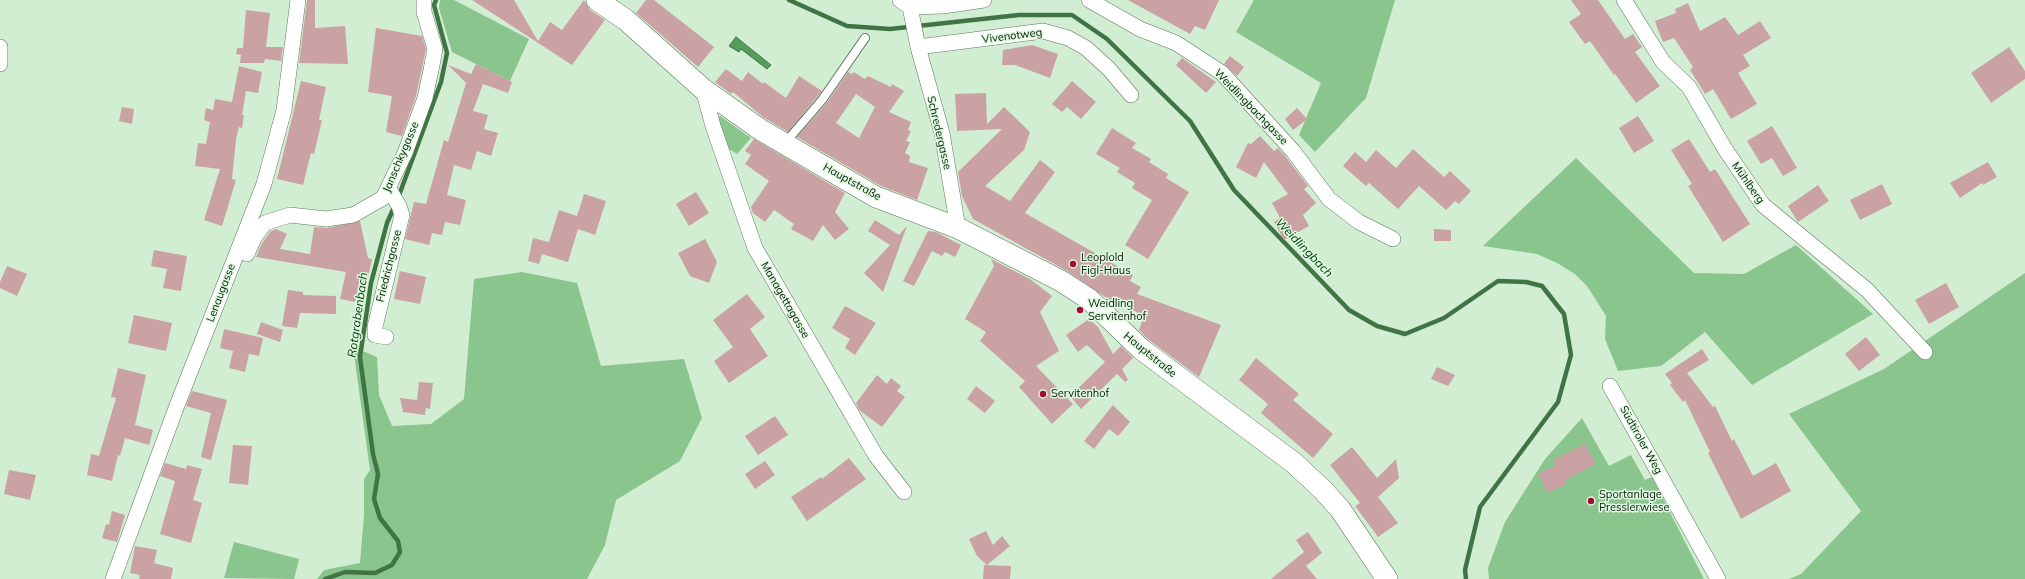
<!DOCTYPE html>
<meta charset="utf-8">
<style>
body{margin:0}
canvas{display:block;background:#d1eed2}
</style>
<canvas width="2025" height="579"></canvas>
<script>
const g = document.querySelector('canvas').getContext('2d');
g.lineJoin = 'round';
function fill(path, color) { g.fillStyle = color; g.fill(path, 'evenodd'); }
const shape = rows => new Path2D(rows.map(r => 'M' + r).join(''));
function trace(path, color, width, dash) { g.strokeStyle = color; g.lineWidth = width; g.lineCap = dash ? 'butt' : 'round'; g.setLineDash(dash || []); g.stroke(path); }
function write(font, color, halo, rows, align = 'center') {
  g.font = font + ' Mulish,sans-serif'; g.lineWidth = 3; g.setLineDash([]); g.textBaseline = 'middle'; g.strokeStyle = halo; g.fillStyle = color; for (const [text, x, y, turn = 0] of rows) {
    g.save(); g.translate(x, y); g.rotate((+turn || 0) * Math.PI / 180); g.textAlign = isNaN(turn) ? turn : align; if (halo) g.strokeText(text, 0, 0); g.fillText(text, 0, 0); g.restore();
  }
}
fill(shape([
 [440,0,454,0,529,39,510,81,452,52,439,8],
 [1254,0,1395,0,1366,98,1315,152,1299,135,1321,83,1236,32],
 [720,116,751,138,737,154,724,146,715,121],
 [1576,158,1694,273,1744,274,1796,245,1873,314,1752,385,1705,332,1661,366,1618,371,1605,339,1606,316,1587,286,1575,274,1557,263,1537,254,1483,246],
 [522,272,577,283,601,366,684,359,702,418,680,461,616,500,605,545,587,579,317,579,324,570,360,563,364,515,364,479,370,470,353,347,377,357,379,395,392,426,431,424,464,399,474,279],
 [2025,273,2025,579,1789,579,1801,574,1861,511,1789,414,1884,369],
 [1582,418,1609,466,1631,455,1645,480,1652,477,1704,579,1489,579,1488,568,1505,522,1545,459],
 [234,542,299,559,294,579,224,578]
]), '#8ac58d');
const water = shape([
 [736,37,771,65,767,69,741,49,739,52,729,46,736,37]
]);
fill(water, '#569c5c');
trace(water, '#407445', 1);
trace(shape([
 [789,0,847,26,890,29,1019,15,1072,15,1107,39,1190,121,1234,190,1349,310,1377,326,1405,334,1444,318,1498,281,1526,282,1542,286,1564,314,1571,355,1558,402,1480,507,1465,570,1466,579],
 [398,198,441,82,447,53,434,5,436,0],
 [325,579,345,572,375,573,392,565,400,552,398,541,380,518,374,499,378,474,373,454,360,357,371,283,387,223,395,205]
]), '#407445', 4.5);
fill(shape([
 [307,0,315,0,315,28,345,26,348,64,299,63],
 [472,0,514,0,538,41,550,22,562,30,584,0,590,10,605,20,572,65],
 [646,0,654,0,714,47,698,67,636,13],
 [1128,0,1219,0,1205,30,1195,26,1190,34],
 [1571,0,1598,0,1625,39,1633,34,1642,47,1635,52,1660,86,1636,103,1615,74,1614,75,1590,41,1585,44,1569,22,1581,14],
 [1688,3,1700,31,1725,17,1738,35,1760,21,1771,38,1743,55,1750,66,1738,73,1757,104,1731,119,1713,89,1705,94,1690,70,1693,67,1674,38,1663,42,1658,30,1655,21,1676,13,1675,9],
 [246,10,270,13,266,47,283,47,281,61,265,59,264,63,240,63,241,55,236,54,237,48,243,48],
 [376,28,422,36,426,49,416,96,402,136,386,132,392,96,368,92],
 [1032,45,1058,54,1050,78,1015,65,1002,65,1003,50],
 [2009,47,2025,71,2025,79,1991,103,1971,73],
 [1230,56,1244,67,1237,76,1224,64],
 [1182,58,1216,82,1206,93,1176,65],
 [476,64,512,82,508,93,483,84,473,111,488,115,484,129,498,133,491,156,477,151,471,170,454,165,447,195,466,200,460,225,445,222,442,235,432,233,429,245,405,239,414,202,426,204,444,140,448,142,466,83,448,65,471,74],
 [239,66,262,72,258,93,246,91,242,115,244,115,242,128,239,127,236,139,232,179,236,180,222,226,204,220,220,169,195,166,198,143,206,144,210,122,204,120,206,108,213,110,215,99,232,102],
 [726,69,742,81,748,72,763,84,764,82,786,98,799,76,822,91,788,132,763,117,733,92,731,94,715,82],
 [848,72,852,74,854,72,865,79,868,76,891,87,892,84,904,91,889,112,911,122,908,130,911,131,906,141,910,142,905,153,910,156,909,162,928,168,917,200,881,186,797,137,826,104],
 [856,94,875,107,859,138,836,123],
 [301,81,326,87,319,120,322,120,314,154,311,153,303,185,277,179],
 [1072,81,1096,102,1081,119,1067,107,1062,112,1052,104],
 [986,93,987,124,1004,107,1030,132,1024,150,985,186,1010,201,1040,160,1055,172,1025,213,1133,275,1130,281,1141,287,1137,294,1221,325,1199,377,1149,340,1139,330,1144,316,1112,299,1111,301,1067,271,973,219,962,196,958,172,1002,129,957,131,955,94],
 [122,107,134,109,132,124,119,121],
 [1297,108,1307,119,1293,130,1285,119],
 [1638,116,1654,141,1634,153,1619,128],
 [1772,126,1797,168,1783,176,1772,158,1761,164,1747,141],
 [1112,128,1136,143,1132,148,1151,159,1149,162,1168,174,1166,178,1189,192,1148,259,1125,245,1152,200,1132,188,1135,183,1117,172,1120,168,1096,154],
 [1260,136,1274,151,1278,148,1286,157,1308,186,1304,189,1316,203,1303,215,1309,226,1284,240,1274,222,1280,218,1272,203,1288,194,1264,162,1256,178,1236,167,1248,143,1251,144],
 [754,139,845,193,835,212,849,229,835,240,823,225,813,241,791,229,794,224,774,210,765,222,753,213,751,207,769,181,745,164,751,155,745,151],
 [1689,139,1710,172,1715,169,1750,224,1723,242,1688,186,1692,184,1671,150],
 [1413,149,1444,177,1450,171,1471,191,1459,204,1455,201,1446,210,1419,186,1398,209,1369,183,1366,186,1343,166,1355,152,1366,162,1376,150,1396,168],
 [1988,162,1997,177,1983,185,1982,183,1960,198,1950,183],
 [1882,184,1892,204,1860,220,1850,200],
 [1818,185,1829,201,1798,222,1788,206],
 [696,192,709,213,689,226,676,204],
 [584,194,606,201,595,235,578,229,568,262,542,254,539,264,528,261,533,238,549,242,559,210,577,216],
 [875,220,899,235,907,226,883,292,864,273,890,245,868,231],
 [360,221,368,258,372,259,365,289,358,288,355,302,340,299,346,272,256,257,262,243,271,231,276,229,287,234,280,249,310,254,314,227,327,228],
 [1434,229,1451,230,1451,241,1434,241],
 [928,231,936,232,961,245,955,257,945,252,942,256,932,251,914,286,903,281],
 [705,239,717,262,709,283,690,276,678,253],
 [154,250,187,256,181,291,163,288,167,269,151,266],
 [991,259,1030,279,1052,296,1040,312,1059,351,1036,366,1073,404,1052,424,1019,387,1025,381,980,341,986,332,965,319,994,266],
 [7,266,27,274,17,296,0,288,0,282],
 [400,271,426,277,420,304,394,299],
 [1946,283,1959,307,1929,324,1915,300],
 [288,290,303,292,303,295,336,296,336,314,300,313,297,328,282,326],
 [747,294,765,317,750,329,768,356,729,383,714,361,733,347,713,320],
 [845,306,876,323,855,355,845,348,850,339,832,328],
 [134,315,172,323,166,351,128,343],
 [1089,319,1098,327,1113,354,1121,346,1133,358,1122,369,1128,380,1125,382,1117,374,1081,409,1070,396,1105,362,1087,345,1078,352,1066,335],
 [261,322,283,330,280,342,257,334],
 [224,329,263,338,259,356,249,354,245,372,229,368,233,351,220,348],
 [1866,337,1880,355,1859,371,1845,354],
 [1702,349,1709,360,1687,373,1713,407,1715,406,1732,441,1734,439,1753,476,1776,463,1791,491,1741,519,1708,453,1710,452,1685,400,1683,402,1670,385,1672,383,1665,374],
 [1256,358,1299,394,1293,400,1333,434,1313,458,1261,413,1268,404,1239,380],
 [1437,367,1455,375,1448,386,1431,379],
 [118,368,146,375,135,425,153,430,149,445,125,438,120,456,118,455,112,481,87,475,91,454,99,456,116,398,111,397],
 [877,375,887,384,891,378,901,386,897,391,905,397,882,427,859,410,856,403],
 [419,382,433,383,430,409,426,408,425,415,403,412,400,398,417,400],
 [976,386,995,401,985,413,967,399],
 [192,391,227,400,211,460,201,457,211,413,186,406],
 [1113,405,1130,422,1118,436,1109,429,1094,449,1084,441],
 [775,416,788,435,758,455,745,436],
 [1585,444,1596,464,1565,480,1567,484,1548,493,1538,474,1556,465,1553,460],
 [233,445,252,446,248,485,229,483],
 [1352,447,1377,478,1396,459,1399,478,1378,497,1398,523,1378,537,1355,506,1360,503,1330,465],
 [849,458,866,479,807,521,791,497,821,477,822,479],
 [765,461,775,475,755,489,745,474],
 [165,463,186,469,187,465,202,469,193,500,202,503,191,543,160,534,175,481,160,476],
 [9,470,36,475,30,500,4,494],
 [112,511,125,515,117,542,102,538,106,524,109,525],
 [986,531,993,545,1002,536,1010,546,987,565,977,556,969,539],
 [1308,532,1322,553,1306,566,1317,579,1271,579,1304,552,1296,540],
 [135,546,157,550,154,563,173,568,171,579,139,579,140,575,130,573],
 [984,565,1011,566,1010,579,983,579]
]), '#caa2a4');
const service = shape([
 [785,143,822,100,865,38]
]);
const minor = shape([
 [900,0,910,7,943,6,984,0],
 [1089,0,1140,29,1176,43,1222,73,1293,151,1329,199,1359,222,1393,239],
 [1624,0,1663,62,1689,87,1725,149,1763,205,1867,290,1925,352],
 [910,7,918,47,942,133,958,228],
 [0,47,0,64],
 [918,47,1043,31,1068,38,1086,48,1109,69,1131,95],
 [703,89,713,126,755,248,876,456,904,492],
 [247,254,254,238,265,223,290,215,326,219,353,215,383,198,405,153,425,98,431,70,435,49,424,12,424,0],
 [386,337,375,335,375,327,402,215,399,206,389,189],
 [1610,386,1718,579],
 [113,579,176,408,264,184,284,110,298,0]
]);
const secondary = shape([
 [597,0,626,20,703,89,761,130,876,197,958,228,1061,281,1089,299,1141,349,1294,463,1323,490,1340,509,1387,579]
]);
trace(service, '#5d765e', 10);
trace(minor, '#5d765e', 16);
trace(secondary, '#5d765e', 22);
trace(service, '#fff', 8);
trace(minor, '#fff', 15);
trace(secondary, '#fff', 21);
for (const [x, y, r, color] of [
 [1073,264,4,"#a50a37"],
 [1080,310,4,"#a50a37"],
 [1043,394,4,"#a50a37"],
 [1591,501,4,"#a50a37"]
]) { const dot = new Path2D(); dot.arc(x, y, r, 0, 2 * Math.PI); g.fillStyle = color; g.fill(dot); trace(dot, '#defbdf', 1.5); }
write('11px', '#0d170e', '#defbdf', [
 ["Vivenotweg",1012,36,-7],
 ["Weidlingbachgasse",1251,107,46],
 ["Schredergasse",939,133,77],
 ["Janschkygasse",401,157,-67],
 ["Hauptstraße",852,182,29],
 ["Mühlberg",1748,183,55],
 ["Friedrichgasse",389,266,-76],
 ["Lenaugasse",221,293,-69],
 ["Managettagasse",785,300,60],
 ["Hauptstraße",1150,355,39],
 ["Südtiroler Weg",1641,440,61]
]);
write('11px', '#0d170e', '#defbdf', [
 ["Leoplold",1081,258],
 ["Figl-Haus",1081,271],
 ["Weidling",1088,304],
 ["Servitenhof",1088,317],
 ["Servitenhof",1051,394],
 ["Sportanlage",1599,495],
 ["Presslerwiese",1599,508]
], 'left');
write('italic 12px', '#00350a', '#defbdf', [
 ["Weidlingbach",1304,248,46],
 ["Rotgrabenbach",358,315,-82]
]);
</script>
